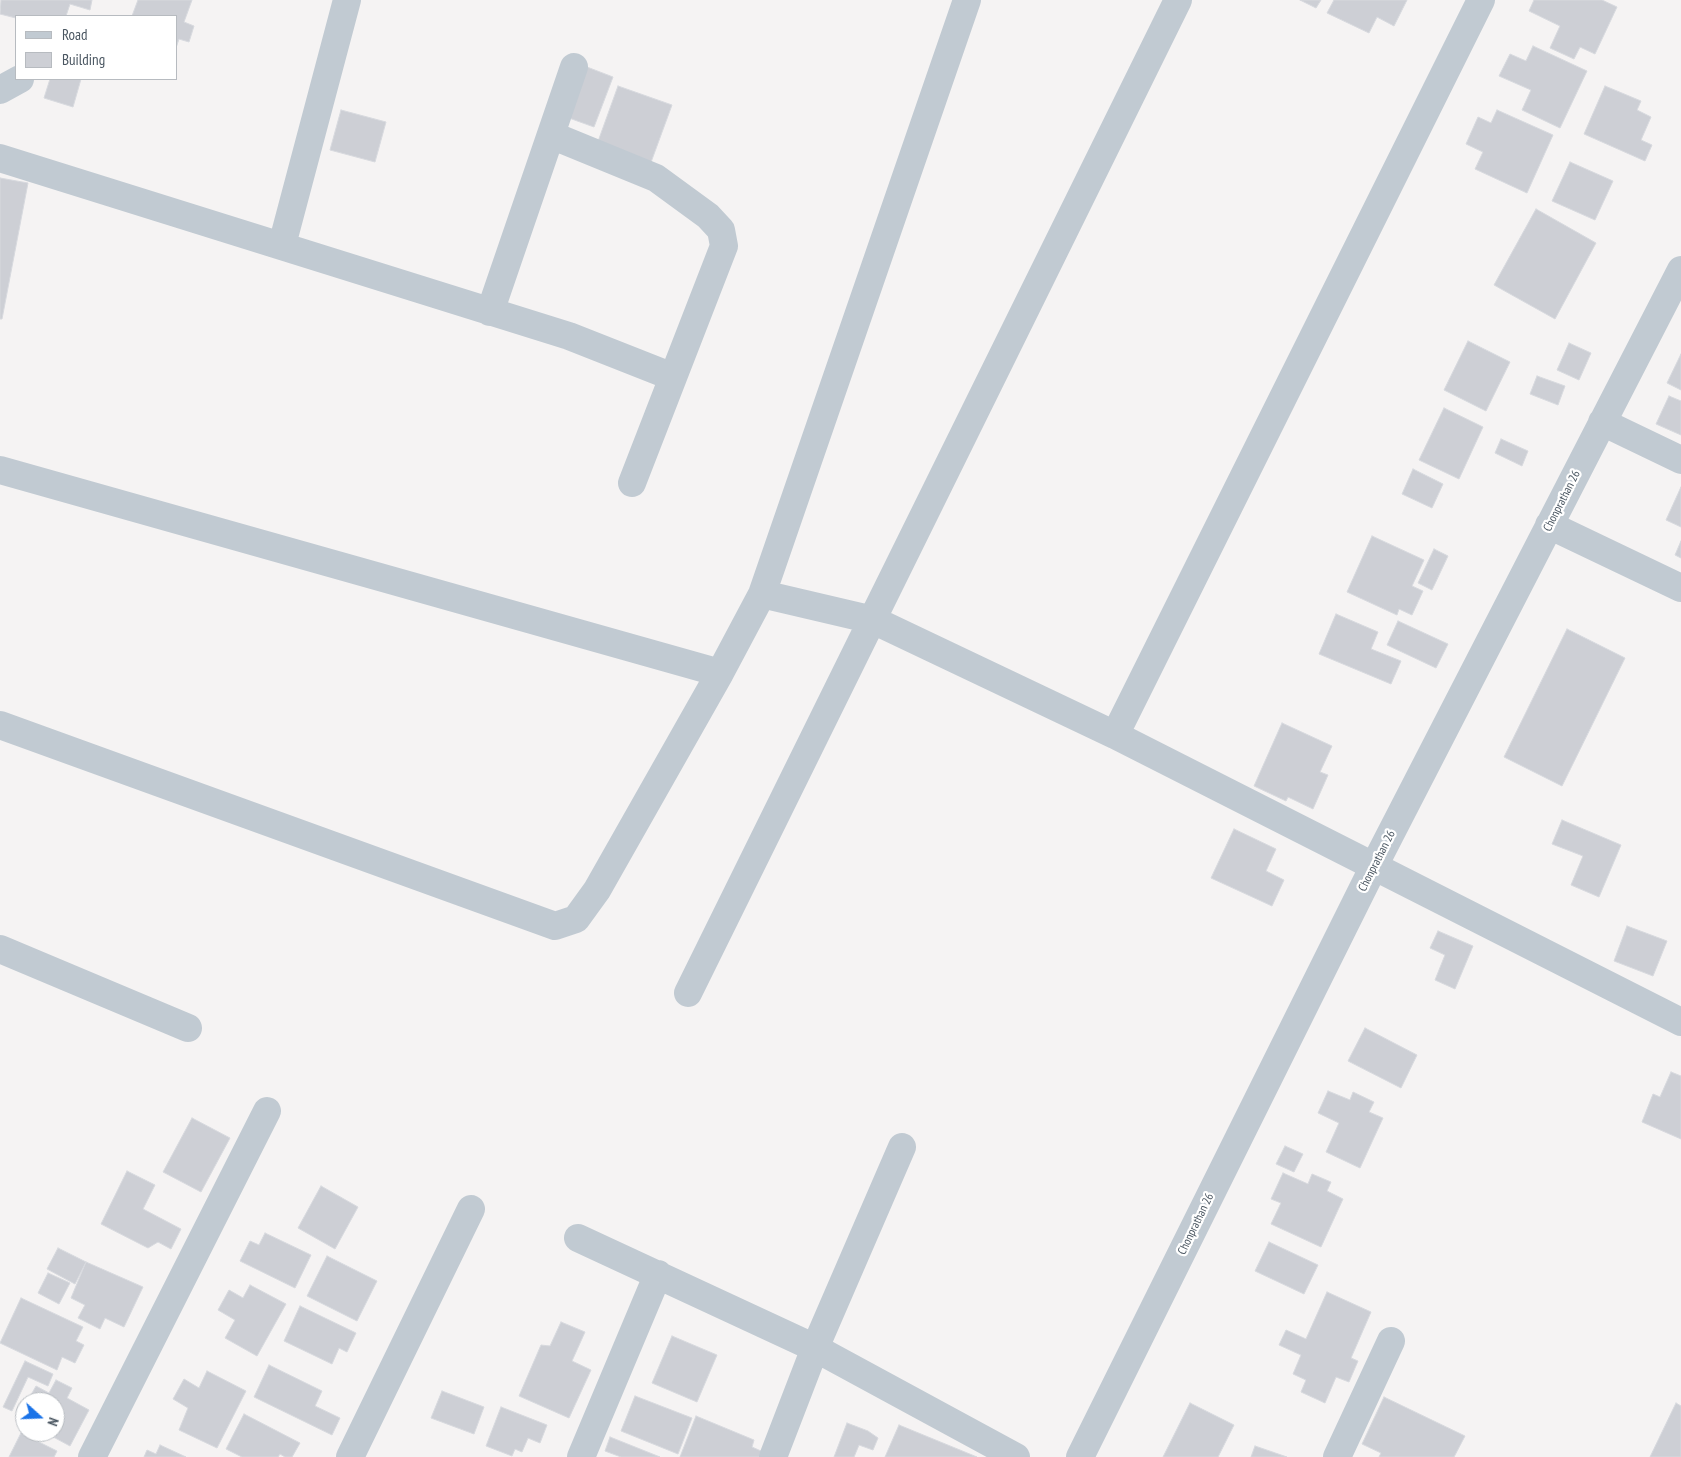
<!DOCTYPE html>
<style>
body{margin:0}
#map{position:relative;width:1681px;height:1457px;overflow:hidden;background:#f5f3f3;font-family:"PT Sans Narrow",sans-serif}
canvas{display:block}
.legend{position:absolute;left:15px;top:15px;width:162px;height:65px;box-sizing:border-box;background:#fff;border:1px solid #b7bbc0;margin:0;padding:6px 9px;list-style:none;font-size:15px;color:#4a5661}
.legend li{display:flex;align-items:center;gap:10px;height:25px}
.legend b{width:25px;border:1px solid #b7bbc0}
.north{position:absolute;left:15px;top:1392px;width:50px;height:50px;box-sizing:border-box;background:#fff;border:1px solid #b7bbc0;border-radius:50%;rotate:110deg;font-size:14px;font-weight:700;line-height:20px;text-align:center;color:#4a5661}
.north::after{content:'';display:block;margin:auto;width:18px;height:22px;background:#1a73e8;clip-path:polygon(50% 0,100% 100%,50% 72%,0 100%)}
</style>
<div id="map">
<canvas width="1681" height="1457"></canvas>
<ul class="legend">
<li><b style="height:6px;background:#c1cad2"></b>Road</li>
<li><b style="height:14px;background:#cdcfd5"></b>Building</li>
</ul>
<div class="north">N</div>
</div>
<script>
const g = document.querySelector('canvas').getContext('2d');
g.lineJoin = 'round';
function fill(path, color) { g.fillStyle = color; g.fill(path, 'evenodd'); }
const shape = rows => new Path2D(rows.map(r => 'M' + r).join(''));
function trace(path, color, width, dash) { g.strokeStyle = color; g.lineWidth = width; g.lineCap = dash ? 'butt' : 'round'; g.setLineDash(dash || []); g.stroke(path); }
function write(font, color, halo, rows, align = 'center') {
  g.font = font + ' "PT Sans Narrow",sans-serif'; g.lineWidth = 4.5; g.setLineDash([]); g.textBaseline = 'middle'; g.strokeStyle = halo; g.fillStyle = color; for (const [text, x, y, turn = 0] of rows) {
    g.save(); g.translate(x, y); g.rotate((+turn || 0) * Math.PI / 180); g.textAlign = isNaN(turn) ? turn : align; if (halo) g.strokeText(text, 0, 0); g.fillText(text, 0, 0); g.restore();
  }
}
const building = shape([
 [1,0,92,0,90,10,70,4,66,16,16,16,16,18,0,14,1,0],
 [138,0,192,0,184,22,194,26,189,42,179,39,176,48,176,16,132,16,138,0],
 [1300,0,1321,0,1316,8,1300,0],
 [1334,0,1407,0,1394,26,1377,17,1369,33,1327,13,1334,0],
 [1534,0,1602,0,1617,7,1595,54,1580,47,1574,59,1550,48,1560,26,1529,11,1534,0],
 [1533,46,1587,71,1560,128,1522,110,1531,90,1499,76,1510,54,1526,61,1533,46],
 [587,67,613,77,594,127,569,118,587,67],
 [50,79,81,79,73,107,44,98,50,79],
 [618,86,672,105,650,165,596,147,618,86],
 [1605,86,1641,101,1637,110,1651,117,1641,140,1652,145,1645,161,1584,134,1605,86],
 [341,110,386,122,375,162,330,150,341,110],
 [1497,110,1553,135,1527,193,1475,169,1483,152,1466,144,1478,117,1491,123,1497,110],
 [1570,162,1613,181,1595,220,1552,201,1570,162],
 [0,178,28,183,2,319,0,319,0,178],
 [1536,209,1596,243,1555,319,1494,285,1536,209],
 [1468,341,1510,362,1486,411,1444,390,1468,341],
 [1569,343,1591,353,1579,380,1557,370,1569,343],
 [1681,354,1681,390,1667,383,1681,354],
 [1537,376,1565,386,1558,405,1530,394,1537,376],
 [1669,396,1681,401,1681,435,1656,424,1669,396],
 [1444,408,1483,427,1459,479,1419,460,1444,408],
 [1501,439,1528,451,1522,466,1495,453,1501,439],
 [1413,469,1443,484,1432,508,1402,494,1413,469],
 [1681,487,1681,527,1666,520,1681,487],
 [1372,536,1424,560,1412,586,1423,591,1412,615,1399,609,1397,615,1347,592,1372,536],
 [1681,541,1681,558,1675,555,1681,541],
 [1434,549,1448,556,1432,590,1418,583,1434,549],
 [1336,614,1378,632,1371,649,1401,661,1391,684,1319,654,1336,614],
 [1398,621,1448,644,1436,668,1387,645,1398,621],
 [1567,629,1625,658,1562,786,1504,757,1567,629],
 [1282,723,1332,746,1320,772,1328,775,1313,809,1288,797,1286,801,1254,786,1282,723],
 [1562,820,1621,845,1599,897,1571,885,1583,856,1552,844,1562,820],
 [1234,829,1276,849,1266,871,1284,880,1272,906,1211,878,1234,829],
 [1627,926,1667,941,1653,976,1614,961,1627,926],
 [1438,931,1473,946,1455,989,1435,980,1445,955,1430,948,1438,931],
 [1365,1028,1417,1055,1401,1088,1348,1061,1365,1028],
 [1671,1072,1681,1076,1681,1139,1642,1122,1653,1094,1660,1097,1671,1072],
 [1328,1091,1350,1100,1353,1092,1374,1102,1369,1112,1383,1118,1360,1168,1326,1152,1339,1123,1318,1113,1328,1091],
 [192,1118,230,1138,201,1192,163,1172,192,1118],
 [1285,1146,1303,1154,1294,1172,1276,1164,1285,1146],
 [127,1171,155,1185,143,1209,181,1229,171,1249,158,1242,148,1248,101,1224,127,1171],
 [1283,1173,1308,1184,1312,1174,1331,1182,1327,1191,1343,1199,1321,1247,1271,1224,1281,1203,1271,1199,1283,1173],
 [321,1186,358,1207,335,1249,298,1228,321,1186],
 [265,1233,311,1255,295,1288,240,1261,250,1241,259,1245,265,1233],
 [1269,1242,1318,1265,1304,1294,1255,1271,1269,1242],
 [58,1248,86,1262,75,1284,47,1269,58,1248],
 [327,1256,377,1281,357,1321,307,1296,327,1256],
 [86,1262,143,1287,124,1327,105,1318,100,1329,78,1318,85,1305,71,1298,86,1262],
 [48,1273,70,1283,59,1304,38,1293,48,1273],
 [250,1285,286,1304,257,1356,225,1338,235,1320,218,1310,229,1290,243,1298,250,1285],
 [1327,1292,1371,1312,1351,1358,1358,1361,1349,1382,1336,1377,1325,1403,1301,1392,1306,1380,1293,1374,1301,1355,1279,1345,1286,1330,1306,1339,1327,1292],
 [21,1298,83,1327,76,1341,84,1345,75,1363,62,1357,57,1370,0,1343,21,1298],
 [300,1306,356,1333,347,1352,339,1348,332,1364,284,1341,300,1306],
 [561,1322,585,1332,572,1361,591,1370,569,1418,519,1396,541,1345,550,1346,561,1322],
 [672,1336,717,1355,697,1402,652,1383,672,1336],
 [25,1361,53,1374,48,1386,28,1377,12,1411,3,1407,25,1361],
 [269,1365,322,1391,315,1406,340,1418,332,1435,254,1397,269,1365],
 [207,1371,246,1391,217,1448,179,1430,188,1408,173,1399,184,1379,199,1388,207,1371],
 [56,1380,72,1388,67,1398,89,1410,70,1446,44,1432,55,1432,55,1402,27,1402,36,1386,49,1393,56,1380],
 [442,1391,484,1407,474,1434,431,1418,442,1391],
 [635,1396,692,1418,678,1454,621,1431,635,1396],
 [1384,1397,1465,1436,1454,1457,1379,1457,1381,1453,1362,1444,1384,1397],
 [1190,1403,1234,1425,1218,1457,1163,1457,1190,1403],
 [1676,1403,1681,1406,1681,1457,1650,1457,1676,1403],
 [25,1407,25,1422,18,1419,25,1407],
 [501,1407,547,1425,540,1443,528,1438,522,1452,515,1449,512,1456,486,1446,501,1407],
 [244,1414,300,1443,292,1457,285,1457,280,1454,278,1457,242,1457,226,1449,244,1414],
 [696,1416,754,1440,752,1447,761,1451,759,1457,680,1457,696,1416],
 [847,1423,868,1431,878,1438,873,1450,859,1445,854,1457,834,1457,847,1423],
 [899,1425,977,1457,885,1457,899,1425],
 [21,1433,57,1451,54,1457,9,1457,21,1433],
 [610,1437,660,1457,621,1457,605,1451,610,1437],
 [160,1445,186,1457,144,1457,147,1450,156,1454,160,1445],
 [1255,1446,1287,1457,1251,1457,1255,1446]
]);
fill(building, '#cdcfd5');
trace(building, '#d7d9de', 1);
trace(shape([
 [0,90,20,79],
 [551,135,656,178,708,216,721,230,724,246,632,483],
 [0,158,569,336,673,377],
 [282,245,347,0],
 [490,312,574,67],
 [1602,422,1681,460],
 [0,470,720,673,762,594,967,0],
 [1549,525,1681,588],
 [762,594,873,620,1115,735,1681,1022],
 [0,725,555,926,576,919,597,890,720,673],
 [1115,735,1481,0],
 [0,949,188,1028],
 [688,993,1178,0],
 [578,1238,815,1348,1016,1457],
 [92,1457,267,1111],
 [350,1457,471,1209],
 [581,1457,658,1274],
 [773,1457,815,1348,902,1147],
 [1080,1457,1374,866,1681,270],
 [1337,1457,1391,1341]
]), '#c1cad2', 28);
write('12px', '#4a5661', '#fff', [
 ["Chonprathan 26",1562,501,-63],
 ["Chonprathan 26",1377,861,-63],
 ["Chonprathan 26",1196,1224,-64]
]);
</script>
